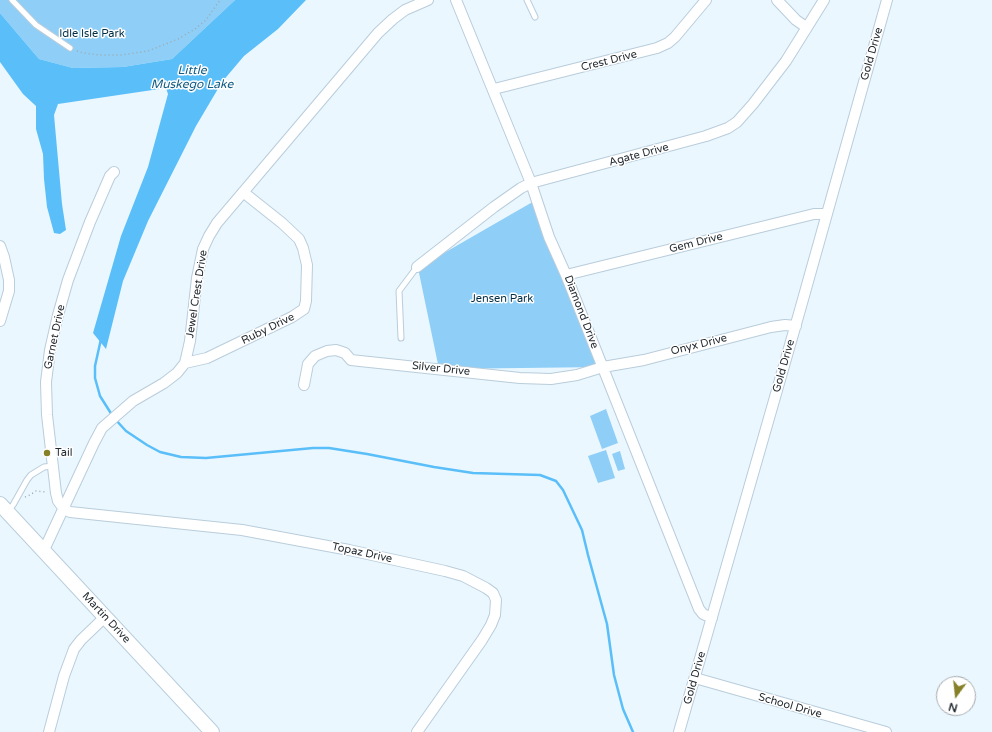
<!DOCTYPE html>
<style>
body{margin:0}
#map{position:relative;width:992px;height:732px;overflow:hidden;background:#eaf7ff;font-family:"Varela Round",sans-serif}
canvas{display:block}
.north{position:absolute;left:936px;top:676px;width:40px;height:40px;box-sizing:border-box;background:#fff;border:1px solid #a7aaad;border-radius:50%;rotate:195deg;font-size:11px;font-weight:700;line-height:16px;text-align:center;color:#242b31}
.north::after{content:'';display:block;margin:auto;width:14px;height:18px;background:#868028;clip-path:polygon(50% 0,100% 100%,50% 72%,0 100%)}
</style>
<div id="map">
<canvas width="992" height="732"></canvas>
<div class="north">N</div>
</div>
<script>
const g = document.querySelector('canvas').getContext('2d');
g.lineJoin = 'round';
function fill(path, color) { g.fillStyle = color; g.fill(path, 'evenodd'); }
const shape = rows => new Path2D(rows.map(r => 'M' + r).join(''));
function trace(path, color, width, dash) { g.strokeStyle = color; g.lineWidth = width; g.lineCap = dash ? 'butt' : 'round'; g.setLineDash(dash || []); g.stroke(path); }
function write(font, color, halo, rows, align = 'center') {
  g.font = font + ' "Varela Round",sans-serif'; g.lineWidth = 3; g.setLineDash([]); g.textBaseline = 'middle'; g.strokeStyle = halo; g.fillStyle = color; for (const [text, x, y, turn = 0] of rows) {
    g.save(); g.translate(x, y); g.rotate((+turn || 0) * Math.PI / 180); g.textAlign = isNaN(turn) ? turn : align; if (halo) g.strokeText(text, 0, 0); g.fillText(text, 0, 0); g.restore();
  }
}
fill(shape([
 [0,0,235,0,172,59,123,67,73,68,39,59,0,13],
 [536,200,603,367,439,369,418,268],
 [606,409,618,443,602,449,590,416],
 [606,450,615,478,598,483,588,456],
 [620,451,625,469,618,471,612,454]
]), '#8ecef7');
fill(shape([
 [235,0,306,0,278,29,244,56,222,82,196,126,148,221,123,281,106,349,93,333,121,236,148,167,168,94,166,88,58,104,54,115,62,204,66,230,60,234,54,233,47,207,44,179,43,154,36,129,36,106,23,94,0,62,0,13,39,59,73,68,123,67,172,59]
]), '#5abef9');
trace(shape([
 [101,339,95,366,95,378,100,396,112,415],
 [115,419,126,431,147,445,160,452,181,457,206,458,313,448,329,448,367,454,434,467,473,473,540,475,556,481,563,490,582,530,588,555,607,624,614,675,619,694,623,709,633,732]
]), '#5abef9', 2.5);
const lane = shape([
 [12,0,36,25,70,48],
 [527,0,535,17],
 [401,338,399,291,417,267],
 [8,511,13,505,27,480,31,475,44,467,53,466]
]);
const street = shape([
 [456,0,531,183,549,237,566,275,699,609,703,614,712,618],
 [777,0,796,20,806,27],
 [494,89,657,48,668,43,675,37,706,0],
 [114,172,110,176,90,222,68,280,58,315,50,350,46,382,47,415,56,493,58,501,64,509,70,512,242,530,349,550,445,571,463,576,486,588,493,593,496,600,495,615,491,625,482,640,417,732],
 [0,246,4,257,9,280,9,291,0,321],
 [417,267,494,207,521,188,531,183,706,136,728,128,737,122,753,104,786,61,824,0],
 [566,275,814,214,827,214],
 [185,363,207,358,292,317,304,309,306,301,307,265,303,248,299,239,282,223,243,192],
 [304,385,308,364,315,356,327,351,336,350,345,353,351,360,360,361,520,378,551,379,577,375,603,367,644,360,771,327,785,325,796,326],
 [44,550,94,443,102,428,133,401,164,383,177,373,185,363,190,341,197,278,203,249,209,236,217,223,378,33,393,19,405,10,428,0],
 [695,678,886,732],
 [49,732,64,676,74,649,81,640,105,617],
 [679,732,800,310,887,0]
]);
const secondary = shape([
 [0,504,212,732]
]);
trace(lane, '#b9cddb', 7);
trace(street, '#b9cddb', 12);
trace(secondary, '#b9cddb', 16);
trace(shape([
 [77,51,83,53,99,55,121,55,148,51,178,39,195,29,206,20,220,0],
 [25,497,30,495,36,491,47,492]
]), '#9faab1', 1.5, [1, 3]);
trace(lane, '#fff', 5);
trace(street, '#fff', 10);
trace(secondary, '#fff', 14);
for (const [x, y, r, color] of [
 [47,453,4,"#868028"]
]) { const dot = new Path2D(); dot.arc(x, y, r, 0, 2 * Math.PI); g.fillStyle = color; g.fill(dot); trace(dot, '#fff', 1.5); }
write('11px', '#002d45', '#fff', [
 ["Idle Isle Park",92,34],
 ["Jensen Park",502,299]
]);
write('11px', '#242b31', '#fff', [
 ["Gold Drive",872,54,-74],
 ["Crest Drive",609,61,-14],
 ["Agate Drive",639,155,-15],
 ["Gem Drive",696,243,-14],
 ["Jewel Crest Drive",197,294,-81],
 ["Diamond Drive",581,312,69],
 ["Ruby Drive",268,329,-26],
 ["Garnet Drive",55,337,-78],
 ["Onyx Drive",699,345,-14],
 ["Gold Drive",784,366,-74],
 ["Silver Drive",441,369,6],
 ["Topaz Drive",362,553,12],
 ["Martin Drive",106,618,47],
 ["Gold Drive",695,678,-74],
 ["School Drive",790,706,16]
]);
write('11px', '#242b31', '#fff', [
 ["Tail",55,453]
], 'left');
write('italic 12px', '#115c84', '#fff', [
 ["Little",192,71],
 ["Muskego Lake",192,85]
]);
</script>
